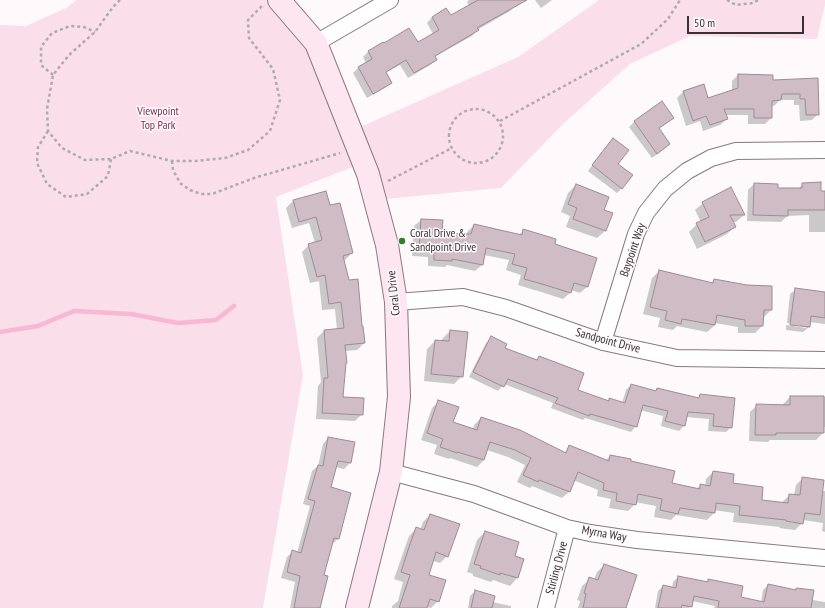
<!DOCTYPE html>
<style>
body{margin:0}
#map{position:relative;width:825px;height:608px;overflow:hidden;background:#fefafc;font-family:"PT Sans Narrow",sans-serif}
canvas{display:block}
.scale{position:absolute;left:687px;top:16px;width:117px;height:18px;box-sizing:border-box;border:2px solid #393134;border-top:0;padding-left:5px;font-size:12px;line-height:14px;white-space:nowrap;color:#393134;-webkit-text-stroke:3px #fefafc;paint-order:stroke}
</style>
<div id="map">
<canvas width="825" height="608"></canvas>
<div class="scale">50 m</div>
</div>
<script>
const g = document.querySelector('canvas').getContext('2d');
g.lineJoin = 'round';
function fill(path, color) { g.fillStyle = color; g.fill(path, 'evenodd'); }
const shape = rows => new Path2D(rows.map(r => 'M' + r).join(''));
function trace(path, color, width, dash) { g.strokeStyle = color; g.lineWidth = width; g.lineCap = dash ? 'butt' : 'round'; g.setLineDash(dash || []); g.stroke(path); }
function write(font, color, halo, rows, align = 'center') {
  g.font = font + ' "PT Sans Narrow",sans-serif'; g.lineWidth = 3; g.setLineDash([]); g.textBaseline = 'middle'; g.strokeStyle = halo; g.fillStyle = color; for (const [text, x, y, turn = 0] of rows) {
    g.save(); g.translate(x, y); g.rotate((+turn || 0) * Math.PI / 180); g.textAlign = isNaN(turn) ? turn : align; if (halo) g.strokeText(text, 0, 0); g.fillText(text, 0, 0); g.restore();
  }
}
fill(shape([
 [76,0,279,0,316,43,351,131,518,57,599,0,825,0,825,5,817,39,690,36,630,64,563,124,501,188,375,200,363,163,276,197,303,375,263,608,0,608,0,25,26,26,68,7]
]), '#fadee9');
fill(shape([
 [469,0,521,0,510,11,477,30,472,36,434,57,436,60,430,65,408,78,400,65,385,73,391,83,385,88,367,98,353,73,358,68,366,63,363,57,368,52,383,43,417,44,433,34,427,23,432,17,450,17,469,6,467,2],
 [535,0,552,0,541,8],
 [738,75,772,81,817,79,818,114,812,120,800,121,799,105,794,105,794,100,780,100,774,106,771,106,771,118,765,124,748,124,748,115,725,115,727,119,720,125,703,131,700,121,686,126,677,98,683,92,703,85,708,100,732,91,732,81],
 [662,103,672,118,667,123,658,129,669,144,664,149,652,158,629,127,634,122],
 [608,144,617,164,622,188,617,193,588,171],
 [754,184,777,189,798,189,803,184,820,192,825,192,825,232,809,232,809,215,787,216,781,222,747,221,748,190],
 [576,185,602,211,605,231,597,238,566,227,570,216,561,212,568,193],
 [293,201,330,207,352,253,345,260,343,261,361,327,364,343,357,350,345,351,342,398,362,414,355,421,316,419,318,386,321,382,317,338,324,331,337,330,335,309,322,310,319,281,310,283,302,252,309,245,315,243,309,223,292,228,286,208],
 [703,203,744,215,736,222,733,222,735,226,727,234,697,249,689,232,697,224,701,222,695,210],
 [421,220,441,234,466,235,467,232,474,225,519,235,524,230,554,245,587,287,580,293,571,290,570,293,563,299,535,290,534,290,518,285,521,275,506,270,509,260,484,255,482,265,475,271,447,265,445,267,428,266,428,257,412,256,414,226],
 [659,271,711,284,714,280,747,286,771,287,771,310,764,317,763,317,762,326,755,333,738,333,738,327,715,323,715,325,707,332,677,326,673,330,658,327,660,318,643,314,652,278],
 [796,289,825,293,825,324,809,322,809,327,803,332,786,330,786,325,806,328,806,326,787,323,790,294],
 [450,331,462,376,454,384,424,381,427,349,435,341,442,341,442,339],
 [491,338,504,349,535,361,539,357,577,390,608,402,610,400,622,403,626,390,631,385,655,392,657,389,697,399,700,395,731,427,726,432,708,431,709,419,686,417,684,426,679,431,661,426,663,416,640,410,636,426,631,432,585,418,583,420,551,408,553,403,504,384,498,391,469,377,486,343],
 [790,397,825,397,825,427,823,427,823,433,816,440,770,440,768,442,749,441,750,412,757,405,783,405,783,404],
 [439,401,452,423,473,430,474,425,481,418,564,453,570,447,605,461,610,456,630,462,671,484,696,489,701,485,705,486,706,479,713,472,732,484,761,500,783,503,783,501,790,495,794,495,796,485,803,478,822,491,825,491,825,532,822,531,823,523,803,520,802,523,795,530,779,528,780,527,733,522,734,513,714,510,714,513,707,520,676,515,671,520,654,517,656,506,635,502,635,504,628,511,609,508,611,499,597,496,598,490,573,480,569,492,562,498,532,486,530,488,517,482,525,465,508,457,487,450,484,460,477,467,450,458,449,459,434,454,437,445,421,440,432,408],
 [328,438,350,463,344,469,336,467,330,488,338,539,332,544,323,575,319,606,321,606,321,608,290,608,295,582,281,578,287,557,293,551,297,553,310,506,303,504,312,471,318,466,323,444],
 [430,515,447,556,440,563,433,561,427,576,438,601,431,608,427,607,426,608,392,608,392,606,398,601,403,582,394,579,409,536,416,529,420,530,423,522],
 [485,532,513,557,523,560,517,578,510,586,493,580,491,582,473,576,473,574,467,572,477,540],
 [604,565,625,608,578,608,580,601,577,600,582,586,590,579,594,580,597,572],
 [678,577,706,583,708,580,740,598,761,602,763,590,768,585,783,608,714,608,715,606,692,601,691,606,689,608,655,608,658,591,663,586,672,588,673,582],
 [475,591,492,602,511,606,511,608,468,608,470,596],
 [807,599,825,602,825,608,800,608]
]), '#0003');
trace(shape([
 [0,332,38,326,74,311,131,314,178,323,216,320,234,306]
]), '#f9b7d3', 4.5);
const building = shape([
 [478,0,527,0,477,28,479,30,435,56,437,60,414,73,406,60,386,72,392,83,373,94,358,67,372,59,368,51,383,42,384,43,409,28,418,42,439,30,432,17,446,8,451,15,478,0],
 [738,74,773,75,773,80,818,78,819,115,806,115,805,99,800,99,800,94,782,94,781,100,772,101,772,118,754,118,754,109,724,109,728,119,710,125,706,116,693,121,683,91,704,84,708,98,738,88,738,74],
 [662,101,674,118,659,128,670,144,657,154,634,121,662,101],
 [613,138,629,150,618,164,633,175,622,189,592,165,613,138],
 [821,182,821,191,825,191,825,210,788,210,788,216,753,215,754,183,778,184,778,188,802,188,802,183,821,182],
 [576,184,609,197,604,210,613,213,606,231,573,219,577,208,568,204,576,184],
 [731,187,745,215,730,215,736,227,705,242,696,223,709,217,702,202,731,187],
 [326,191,330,205,340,203,353,253,343,256,349,280,358,279,362,326,363,326,365,343,345,345,347,363,346,363,343,397,364,398,363,415,322,413,324,378,328,378,324,330,344,328,341,302,329,304,325,275,317,277,308,244,322,240,316,217,299,222,293,200,326,191],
 [421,219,443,220,442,233,471,234,474,224,522,235,523,229,556,239,555,244,597,258,588,287,574,283,571,293,542,284,524,279,527,268,512,264,515,254,486,248,483,265,452,259,452,261,434,260,434,251,419,250,421,219],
 [659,270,713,283,714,279,747,285,772,286,772,310,764,310,763,326,745,326,745,320,717,315,715,325,682,319,681,324,665,320,667,311,650,307,659,270],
 [795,288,825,292,825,318,811,316,810,327,790,325,795,288],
 [450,330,468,332,463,377,431,374,435,340,449,341,450,330],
 [491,336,507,344,505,348,537,360,539,356,584,373,578,390,609,401,609,398,625,403,631,384,656,391,657,388,699,398,700,394,735,398,732,428,713,426,714,414,688,412,685,426,665,421,668,411,643,405,637,427,590,414,589,416,555,403,558,398,508,379,504,387,473,372,491,336],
 [790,396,824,396,824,433,776,433,776,435,755,435,756,404,790,405,790,396],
 [438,400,459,407,453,422,477,430,481,417,520,430,566,453,569,445,609,461,610,455,631,459,631,461,675,471,672,483,700,489,700,484,710,486,713,471,734,474,733,483,763,487,762,500,788,503,789,494,800,495,802,477,824,480,820,515,805,513,803,524,786,521,786,520,739,515,740,506,716,503,715,513,680,508,678,514,660,510,662,499,638,494,636,505,616,501,617,493,603,490,604,483,578,472,570,492,539,480,538,482,523,475,531,458,515,450,490,442,484,460,457,452,457,453,440,447,443,439,427,433,438,400],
 [328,437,355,442,351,463,338,461,331,487,351,493,339,539,334,538,324,575,328,576,320,608,294,608,300,576,287,572,292,550,301,553,315,501,308,499,318,465,323,466,328,437],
 [430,514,460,524,448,557,436,552,429,575,446,580,439,602,430,599,427,608,399,608,410,575,401,572,408,550,416,527,424,530,430,514],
 [485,531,519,542,515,556,524,559,518,578,500,573,500,575,480,568,481,566,474,564,485,531],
 [604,564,637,575,626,608,583,608,586,594,584,593,589,577,598,580,604,564],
 [678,576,708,582,708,579,743,586,741,597,764,602,768,584,796,590,796,588,814,590,811,608,718,608,719,601,694,596,692,607,682,605,681,608,658,608,663,585,676,588,678,576],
 [475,590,495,596,492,608,471,608,475,590]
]);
fill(building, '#d0bcc4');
trace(building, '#9e8b93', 1);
const street = shape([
 [316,43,390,0],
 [396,302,463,297,506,308,603,342,677,358,825,360],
 [603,342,636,234,646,213,665,189,687,171,711,158,736,151,825,150],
 [391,472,474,494,567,528,590,533,637,540,825,558],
 [546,608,567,528]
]);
const secondary = shape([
 [279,0,316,43,368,174,387,245,396,302,399,397,391,472,357,608]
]);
trace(street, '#8a787f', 18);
trace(secondary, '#8a787f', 24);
trace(shape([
 [120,0,113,7,95,32,69,55,53,75,47,109,48,131,62,148,85,160,111,159,130,151,172,161,195,161,225,158,248,150,270,131,280,100,273,69,249,38,248,20,262,6],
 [727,0,736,5,753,3,758,0],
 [53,75,41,65,41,47,52,33,70,26,84,27,95,32],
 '449 136a27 27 0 1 1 54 0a27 27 0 1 1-54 0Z',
 [500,121,641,44,668,19,680,0],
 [48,131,38,147,37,163,47,184,66,197,87,194,108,176,111,159],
 [172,161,173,170,180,183,190,190,201,194,212,194,254,178,340,153],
 [388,181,452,148]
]), '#afaaac', 2.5, [3, 3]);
trace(street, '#fff', 16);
trace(secondary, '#fde6f0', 22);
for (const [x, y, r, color] of [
 [402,241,4,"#348028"]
]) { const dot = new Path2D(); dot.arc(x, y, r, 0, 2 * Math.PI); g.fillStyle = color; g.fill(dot); trace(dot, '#fefafc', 1.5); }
write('12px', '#7c3157', '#fefafc', [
 ["Viewpoint",158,112],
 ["Top Park",158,126]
]);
write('12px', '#393134', '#fefafc', [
 ["Coral Drive &",410,234],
 ["Sandpoint Drive",410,248]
], 'left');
write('12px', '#393134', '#fefafc', [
 ["Baypoint Way",633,250,-71],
 ["Coral Drive",394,293,-96],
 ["Sandpoint Drive",608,341,15],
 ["Myrna Way",604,534,10],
 ["Stirling Drive",557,568,-75]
]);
</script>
